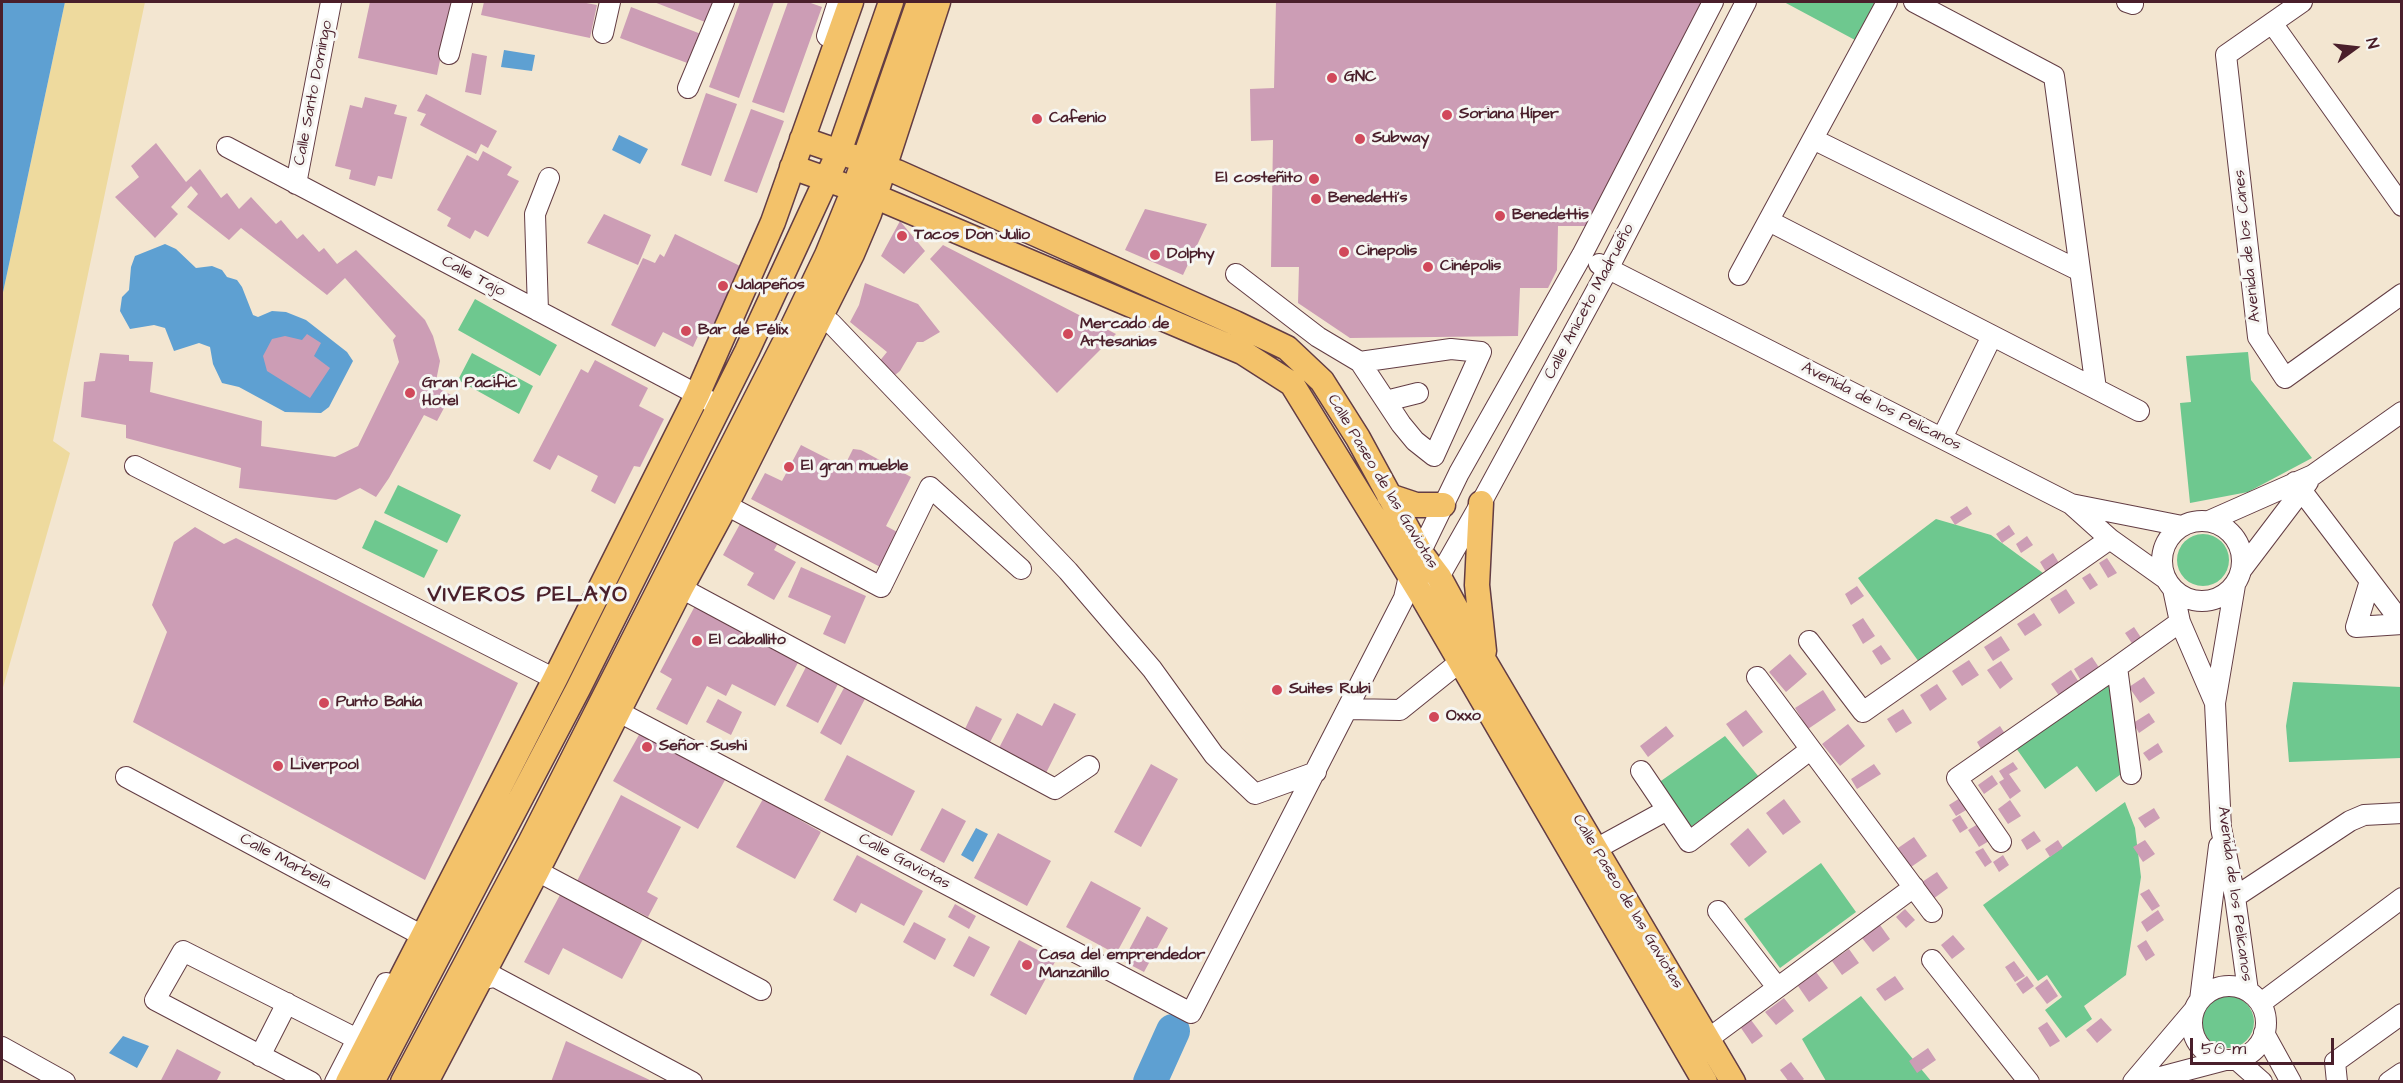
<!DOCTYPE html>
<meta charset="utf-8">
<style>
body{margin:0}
#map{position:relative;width:2403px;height:1083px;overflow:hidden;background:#f3e6d1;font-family:"Architects Daughter",sans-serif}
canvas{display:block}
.frame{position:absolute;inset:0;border:3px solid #4a1f2b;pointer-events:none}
.north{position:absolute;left:2325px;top:18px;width:60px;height:60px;-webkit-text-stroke:4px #f6f6f2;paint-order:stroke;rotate:75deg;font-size:16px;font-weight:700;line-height:24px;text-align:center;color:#4a1f2b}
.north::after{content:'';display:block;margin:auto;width:21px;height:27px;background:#4a1f2b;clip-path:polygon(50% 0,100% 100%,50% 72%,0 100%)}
.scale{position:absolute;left:2190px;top:1038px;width:144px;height:27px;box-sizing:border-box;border:3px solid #4a1f2b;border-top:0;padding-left:8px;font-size:18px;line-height:21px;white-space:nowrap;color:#4a1f2b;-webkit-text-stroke:4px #f6f6f2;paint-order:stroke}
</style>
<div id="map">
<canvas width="2403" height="1083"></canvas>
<div class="frame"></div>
<div class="north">N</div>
<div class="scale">50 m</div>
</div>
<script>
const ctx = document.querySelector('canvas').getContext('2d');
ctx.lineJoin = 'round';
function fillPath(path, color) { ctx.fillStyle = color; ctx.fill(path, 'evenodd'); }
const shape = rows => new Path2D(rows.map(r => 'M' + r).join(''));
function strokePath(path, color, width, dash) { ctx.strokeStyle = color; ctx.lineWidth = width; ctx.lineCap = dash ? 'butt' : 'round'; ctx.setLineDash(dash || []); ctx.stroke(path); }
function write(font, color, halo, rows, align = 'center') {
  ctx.font = font + ' "Architects Daughter",sans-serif'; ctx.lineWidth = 6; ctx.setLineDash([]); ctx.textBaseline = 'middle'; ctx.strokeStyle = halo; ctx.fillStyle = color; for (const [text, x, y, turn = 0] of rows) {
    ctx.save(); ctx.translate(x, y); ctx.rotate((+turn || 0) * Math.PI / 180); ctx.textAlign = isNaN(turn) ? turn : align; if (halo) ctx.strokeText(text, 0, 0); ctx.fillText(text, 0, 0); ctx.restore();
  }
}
const green = shape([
 [1784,2,1876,2,1855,40],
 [475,299,557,345,540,376,458,330],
 [2248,352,2251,380,2312,458,2248,492,2190,503,2180,403,2191,402,2186,356],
 [472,353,533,386,519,414,458,380],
 [398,485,461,515,447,543,384,513],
 [1936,519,1991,535,2043,573,1919,662,1858,578],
 [375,520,438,550,424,578,362,548],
 '2177 560a26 26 0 1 1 52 0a26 26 0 1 1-52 0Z',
 [2110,682,2124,772,2096,792,2077,766,2045,789,2016,748],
 [2293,682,2401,687,2401,758,2289,762,2286,726],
 [1725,736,1759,777,1688,829,1658,783],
 [2125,802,2135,828,2141,877,2126,975,2084,1006,2092,1019,2066,1038,2045,1010,2062,997,2047,975,2038,981,1983,905],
 [1821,863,1856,912,1780,968,1744,919],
 '2202 1022a26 26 0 1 1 52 0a26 26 0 1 1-52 0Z',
 [1861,996,1931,1081,1826,1081,1802,1039]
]);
const sand = shape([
 [65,2,145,2,53,441,70,453,2,691,2,297]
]);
const water = shape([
 [2,2,65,2,2,297],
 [504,50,535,55,532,71,501,67],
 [619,135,648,149,640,164,612,150],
 [165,244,176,249,196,268,212,266,222,270,227,277,237,280,242,287,253,315,258,317,272,311,286,312,306,320,347,352,353,361,329,407,321,413,285,412,239,387,222,383,213,364,210,347,199,343,174,351,165,328,154,325,130,329,120,311,122,297,129,290,131,267,135,256],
 [976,828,988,834,973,862,961,855],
 [123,1036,149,1046,137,1068,109,1053]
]);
const river = shape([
 [1150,1082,1173,1031]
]);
const building = shape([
 [370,2,452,2,437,75,358,58],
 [484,2,581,2,597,5,590,38,481,15],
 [654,2,713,2,705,22],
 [740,2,774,2,739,98,709,87],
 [788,2,808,2,822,7,784,113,752,102],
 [1276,2,1704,2,1586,226,1558,226,1557,270,1548,288,1520,288,1518,336,1350,338,1298,303,1299,267,1271,267,1273,140,1251,141,1250,89,1274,88],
 [631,7,701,34,690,64,620,38],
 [472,53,487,56,481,95,465,92],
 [706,93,737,104,711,176,681,165],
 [426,94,497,131,488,148,481,144,476,154,420,125,426,114,417,111],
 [365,97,397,105,394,114,407,117,392,179,378,176,375,186,349,179,351,170,335,166,350,105,362,108],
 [751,109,784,121,757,193,724,181],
 [156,143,186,182,200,169,221,198,227,193,239,209,251,197,276,224,281,220,297,239,303,234,319,252,324,248,337,264,356,250,425,320,433,336,440,361,435,386,451,395,437,421,424,415,389,478,376,497,360,488,336,500,239,488,241,468,126,438,126,425,81,417,84,382,95,381,100,353,129,355,129,361,153,362,150,392,262,421,261,446,335,457,358,446,399,362,393,340,396,336,345,278,327,295,241,228,229,240,187,207,198,194,191,186,171,207,178,214,155,238,115,197,139,177,131,166],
 [483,151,512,167,507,175,519,181,488,237,475,230,470,239,447,226,451,218,437,210,467,155,478,161],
 [1145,209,1207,224,1183,275,1125,250],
 [604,214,651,235,638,265,587,243],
 [900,221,925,251,904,274,881,256],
 [675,234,742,267,713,325,705,321,693,347,663,332,655,347,611,325,643,258,655,263,660,254,664,257],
 [943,245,1116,334,1057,393,930,259],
 [865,283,918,304,940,332,923,342,917,342,900,371,890,379,878,363,887,352,850,322,859,305],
 [307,334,321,343,314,356,330,368,310,398,267,371,263,356,272,339,285,336,302,340],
 [595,360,648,388,639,406,664,419,640,467,634,466,615,504,591,491,598,476,558,455,550,470,533,461,581,369,588,373],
 [801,445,844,467,853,449,861,450,911,477,886,526,901,534,884,569,751,499,765,473,782,481],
 [1967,506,1972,514,1955,525,1950,517],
 [753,522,781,538,774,550,796,562,774,600,747,585,754,573,723,555,740,524,749,529],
 [2009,525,2015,534,2002,543,1996,534],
 [195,527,224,544,236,538,518,683,425,880,133,722,167,632,152,605,174,542],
 [2027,536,2033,545,2021,553,2016,544],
 [2053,553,2059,563,2046,572,2040,562],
 [2107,558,2117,573,2108,578,2099,563],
 [801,567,866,596,845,644,823,634,831,616,788,597],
 [2090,573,2098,585,2090,590,2082,578],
 [1857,586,1864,596,1851,605,1845,594],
 [2066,589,2075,603,2059,614,2050,599],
 [696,604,800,659,775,706,732,684,726,696,707,686,687,725,656,709,672,679,660,672],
 [2034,613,2042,625,2025,636,2017,624],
 [1863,618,1875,636,1863,644,1852,625],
 [2134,627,2142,639,2133,645,2125,633],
 [2001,636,2010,650,1993,661,1984,647],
 [1881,645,1891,659,1881,665,1872,651],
 [1790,654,1807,674,1786,692,1769,672],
 [2092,657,2102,672,2083,684,2074,669],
 [1969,660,1979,675,1962,686,1952,671],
 [2001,661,2013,679,2000,689,1987,670],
 [807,665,839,682,818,723,786,706],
 [2071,670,2082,687,2062,700,2051,684],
 [2144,677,2155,693,2140,703,2129,687],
 [846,684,867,695,841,745,820,733],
 [1937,684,1947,699,1930,711,1920,695],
 [1823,690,1836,710,1808,729,1795,708],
 [718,699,742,712,731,735,706,722],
 [1054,703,1076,714,1046,773,999,748,1017,713,1042,726],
 [976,706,1002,719,988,746,963,733],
 [1903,709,1912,723,1896,733,1887,719],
 [1746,710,1763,732,1743,747,1726,724],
 [2149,713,2155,722,2139,733,2133,723],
 [1848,724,1865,746,1840,766,1822,744],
 [1666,726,1674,736,1648,757,1640,746],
 [2000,726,2009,740,1985,756,1977,742],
 [640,733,725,780,698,829,613,781],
 [2158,743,2163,752,2149,761,2143,753],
 [847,755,915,791,892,836,824,800],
 [2013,762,2018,769,2009,774,2021,791,2010,799,1999,782,2004,779,1999,771],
 [1151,764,1178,779,1141,847,1114,832],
 [1874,764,1881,774,1857,789,1851,779],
 [1992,775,1998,784,1984,794,1978,785],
 [621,795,681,827,647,892,658,898,648,917,577,881],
 [1960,798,1968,809,1956,816,1949,805],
 [763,799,821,832,795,879,736,847],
 [1784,799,1801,822,1783,835,1766,813],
 [2010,800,2021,816,2008,824,1998,809],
 [942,808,966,821,944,863,920,850],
 [2154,808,2160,818,2145,828,2138,818],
 [1960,815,1968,828,1960,833,1952,820],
 [1978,824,1989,841,1979,847,1968,830],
 [1748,828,1767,852,1749,867,1730,844],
 [2034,831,2041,841,2027,850,2021,840],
 [998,833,1051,861,1027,906,974,878],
 [1914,837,1927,856,1911,867,1898,848],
 [2058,840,2063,848,2050,857,2045,849],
 [2145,840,2155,854,2143,862,2133,847],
 [1983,848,1992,862,1985,867,1975,852],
 [857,855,923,891,904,926,861,903,856,913,833,900],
 [2003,855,2009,865,1999,872,1993,862],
 [1937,872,1948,888,1933,899,1922,882],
 [1091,881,1141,908,1116,954,1066,927],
 [2149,889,2160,906,2152,911,2140,894],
 [560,895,643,939,622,979,563,948,549,975,524,962],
 [955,904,976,916,969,929,948,917],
 [1905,909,1915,920,1906,928,1896,917],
 [2158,910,2164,920,2147,932,2141,922],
 [1147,916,1168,928,1144,972,1123,961],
 [914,922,946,939,935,960,903,942],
 [1880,925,1890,939,1873,952,1862,938],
 [1953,935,1965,949,1952,959,1941,945],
 [969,936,990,947,974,977,953,966],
 [1019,940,1056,960,1026,1015,990,995],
 [2146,940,2155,955,2146,961,2137,946],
 [1849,949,1859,963,1842,975,1832,961],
 [2014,961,2025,976,2015,982,2005,967],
 [1816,972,1828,988,1809,1002,1798,986],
 [1895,976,1904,989,1885,1001,1876,989],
 [2027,976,2034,986,2023,994,2016,984],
 [2047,979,2058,996,2047,1004,2035,988],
 [1784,998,1794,1011,1776,1025,1765,1012],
 [2101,1018,2112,1030,2097,1043,2086,1030],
 [1751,1020,1763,1036,1752,1044,1741,1028],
 [2047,1022,2060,1041,2050,1047,2038,1028],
 [566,1041,654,1082,551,1082],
 [1928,1048,1936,1060,1917,1073,1909,1061],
 [177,1049,221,1072,216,1082,160,1082],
 [1791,1062,1804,1079,1800,1082,1789,1082,1780,1070]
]);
const minor = shape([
 [1914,2,2054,76,2096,389],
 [2127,2,2133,4,2132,2],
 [2302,2,2226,55,2258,337,2285,378,2402,294],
 [2272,23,2402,206],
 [603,33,610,2],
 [827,36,838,2],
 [449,54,462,2],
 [688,88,724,2],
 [1813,139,2080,271],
 [227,147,719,406],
 [296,184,331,2],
 [1769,221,2139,411],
 [1599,264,2071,504,2110,539,2166,579],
 [1236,274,1318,337,1360,362,1401,424,1415,441,1434,456,1481,352,1451,349,1360,362],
 [1739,275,1887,2],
 [538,311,535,214,549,178],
 [822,318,831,323,1068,571,1152,669,1214,755,1255,794,1316,772],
 [1386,401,1418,393],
 [1942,438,1992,336],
 [135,466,555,679],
 [2295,482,2402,623],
 [2071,504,2182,526],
 [726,505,881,587,930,487,1021,569],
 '2162 561a40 40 0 1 1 80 0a40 40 0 1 1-80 0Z',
 [2209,521,2313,475,2402,412],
 [2242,569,2308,482],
 [2370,581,2356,627,2402,624],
 [1429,587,1439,577,1481,503,1608,269,1746,2],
 [681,588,1055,789,1089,766],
 [2173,589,2180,622,2215,703,2221,828,2235,897,2248,991],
 [1809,641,1863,712,2110,539],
 [1757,677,1932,912],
 [2215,703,2235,585],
 [1348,709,1400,710,1461,661],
 [617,711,1191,1013,1404,598,1409,576,1459,473,1582,255,1713,2],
 [1641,771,1689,842,1810,750],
 [2131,774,2117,667,2180,622],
 [126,777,436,943],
 [2001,842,1957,778,2117,667],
 [1583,856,1667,810],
 [537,871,761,990],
 [2235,897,2350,821,2364,815,2402,813],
 [1718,911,1777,987],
 [1932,960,2029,1082],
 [478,980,495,977,692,1082],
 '2192 1023a37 37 0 1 1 74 0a37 37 0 1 1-74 0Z',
 [2200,1000,2219,846],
 [2261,1003,2402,898],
 [2264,1033,2291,1082],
 [1708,1039,1914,887],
 [2,1047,65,1082],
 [260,1056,287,1003],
 [2237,1060,2262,1082],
 [311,1082,155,1000,183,951,367,1044],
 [335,1082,386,983],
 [2133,1082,2194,1010],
 [2142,1082,2225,1060],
 [2337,1082,2335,1062,2402,1014],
 [2389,1082,2402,1073]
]);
const major = shape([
 [802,139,897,172,1235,323,1287,348,1322,381,1358,438,1420,552,1439,577,1485,662,1733,1082],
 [792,167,874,196,1242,352,1292,384,1421,594,1705,1082],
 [1389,496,1416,505,1443,505],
 [1481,503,1477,585,1484,651],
 [348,1082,555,679,697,395,773,222,851,2],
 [372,1082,578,689,747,351,839,152,891,2],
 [403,1082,530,843,792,328,827,255,854,189,919,2],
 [426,1082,537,871,681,588,726,505,852,254,869,214,938,2]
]);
const markers = [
 [1332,78,6,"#d1495b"],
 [1447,115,6,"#d1495b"],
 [1037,119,6,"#d1495b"],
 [1360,139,6,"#d1495b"],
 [1314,179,6,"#d1495b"],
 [1316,199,6,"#d1495b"],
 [1500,216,6,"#d1495b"],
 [902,236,6,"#d1495b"],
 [1344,252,6,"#d1495b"],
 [1155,255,6,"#d1495b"],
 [1428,267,6,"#d1495b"],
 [723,286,6,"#d1495b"],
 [686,331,6,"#d1495b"],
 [1068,334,6,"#d1495b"],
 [410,393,6,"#d1495b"],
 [789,467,6,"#d1495b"],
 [697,641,6,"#d1495b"],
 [1277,690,6,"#d1495b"],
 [324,703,6,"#d1495b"],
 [1434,717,6,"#d1495b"],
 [647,747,6,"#d1495b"],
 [278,766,6,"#d1495b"],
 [1027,965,6,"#d1495b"]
];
const poiNames = [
 ["GNC",1344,78],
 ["Soriana Híper",1459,115],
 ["Cafenio",1049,119],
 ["Subway",1372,139],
 ["El costeñito",1302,179,"right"],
 ["Benedetti's",1328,199],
 ["Benedettis",1512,216],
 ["Tacos Don Julio",914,236],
 ["Cinepolis",1356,252],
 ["Dolphy",1167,255],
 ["Cinépolis",1440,267],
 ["Jalapeños",735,286],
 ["Mercado de",1080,325],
 ["Artesanias",1080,343],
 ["Bar de Félix",698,331],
 ["Gran Pacific",422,384],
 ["Hotel",422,402],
 ["El gran mueble",801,467],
 ["El caballito",709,641],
 ["Suites Rubi",1289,690],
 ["Punto Bahía",336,703],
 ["Oxxo",1446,717],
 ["Señor Sushi",659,747],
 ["Liverpool",290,766],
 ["Casa del emprendedor",1039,956],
 ["Manzanillo",1039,974]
];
const streetNames = [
 ["Calle Santo Domingo",314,93,-79],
 ["Avenida de los Canes",2248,246,-96],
 ["Calle Tajo",473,277,28],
 ["Calle Aniceto Madrueño",1590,302,-62],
 ["Avenida de los Pelícanos",1881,407,27],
 ["Calle Paseo de las Gaviotas",1382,482,59],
 ["Calle Marbella",285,862,28],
 ["Calle Gaviotas",904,862,28],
 ["Avenida de los Pelícanos",2234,894,82],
 ["Calle Paseo de las Gaviotas",1627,902,59]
];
const districtNames = [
 ["VIVEROS PELAYO",528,596]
];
fillPath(green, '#6ec88f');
fillPath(sand, '#eeda9e');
fillPath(water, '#5ea0d2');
strokePath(river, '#5ea0d2', 34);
fillPath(building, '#cc9db5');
strokePath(minor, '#633d44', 22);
strokePath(major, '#633d44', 27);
strokePath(minor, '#fff', 20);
strokePath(major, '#f3c26a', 24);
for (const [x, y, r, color] of markers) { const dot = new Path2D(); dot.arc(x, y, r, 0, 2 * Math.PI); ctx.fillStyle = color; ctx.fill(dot); strokePath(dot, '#f6f6f2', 2); }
write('bold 16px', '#4a1f2b', '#f6f6f2', poiNames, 'left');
write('16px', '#4a1f2b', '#f6f6f2', streetNames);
ctx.letterSpacing = '1.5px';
write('bold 22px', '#4a1f2b', '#f6f6f2', districtNames);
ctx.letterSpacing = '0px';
</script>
